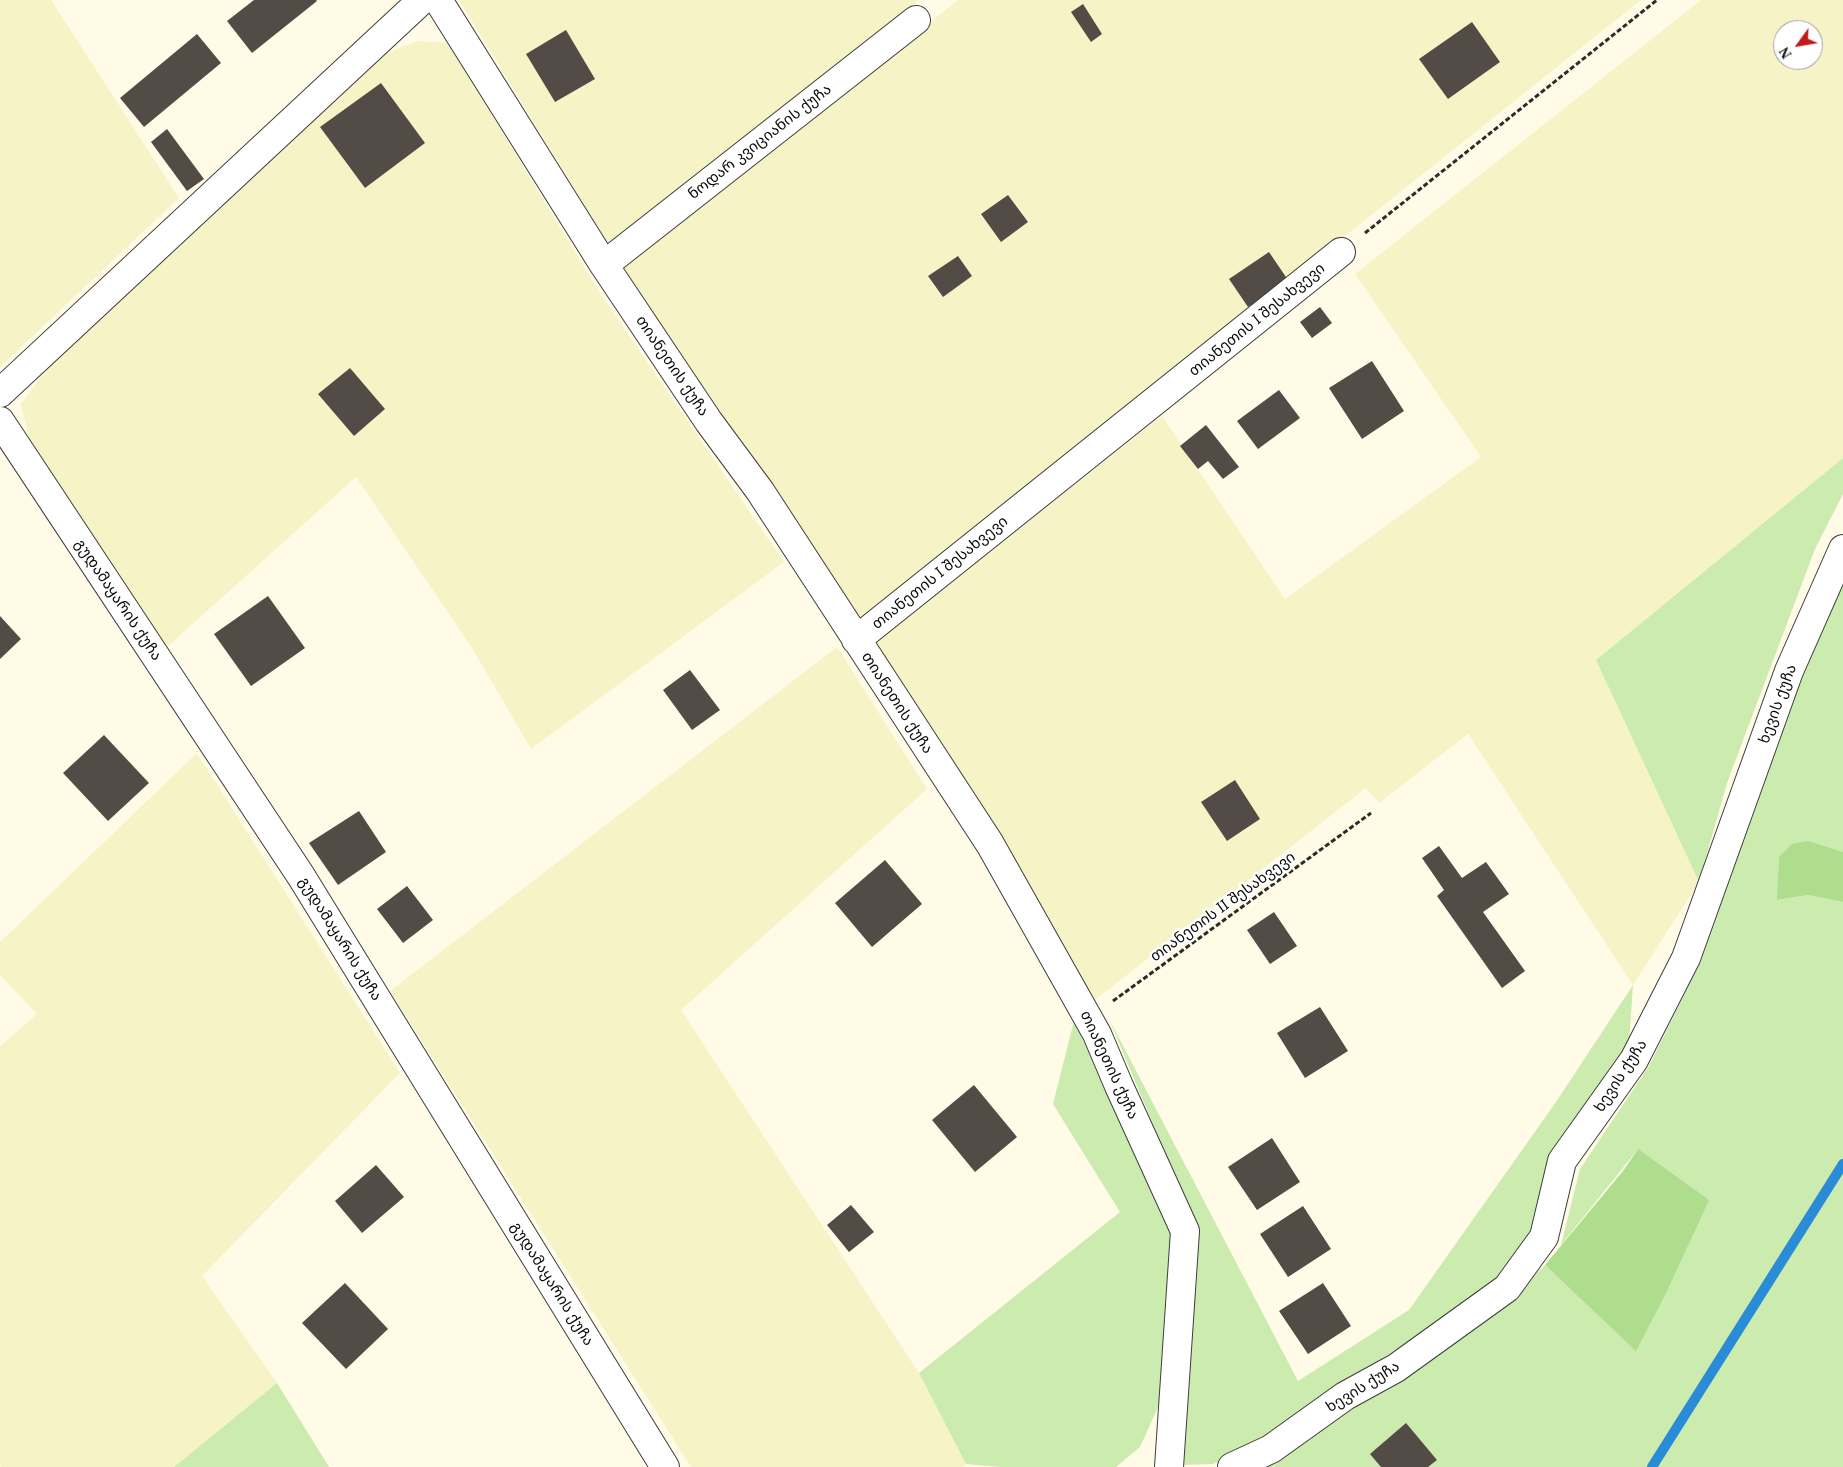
<!DOCTYPE html>
<meta charset="utf-8">
<style>
body{margin:0}
#map{position:relative;width:1843px;height:1467px;overflow:hidden;background:#fffbe7;font-family:Georgia,serif}
canvas{display:block}
.north{position:absolute;left:1773px;top:20px;width:50px;height:50px;box-sizing:border-box;background:#fff;border:1px solid #9d9d9d;border-radius:50%;rotate:238deg;font-size:14px;font-weight:700;line-height:20px;text-align:center;color:#0a0a0a}
.north::after{content:'';display:block;margin:auto;width:18px;height:22px;background:#c21a1c;clip-path:polygon(50% 0,100% 100%,50% 72%,0 100%)}
</style>
<div id="map">
<canvas width="1843" height="1467"></canvas>
<div class="north">N</div>
</div>
<script>
const ctx = document.querySelector('canvas').getContext('2d');
ctx.lineJoin = 'round';
function fillPath(path, color) { ctx.fillStyle = color; ctx.fill(path, 'evenodd'); }
const shape = rows => new Path2D(rows.map(r => 'M' + r).join(''));
function strokePath(path, color, width, dash) { ctx.strokeStyle = color; ctx.lineWidth = width; ctx.lineCap = dash ? 'butt' : 'round'; ctx.setLineDash(dash || []); ctx.stroke(path); }
function write(font, color, halo, rows, align = 'center') {
  ctx.font = font + ' Georgia,"Noto Sans Georgian",serif'; ctx.lineWidth = 5; ctx.setLineDash([]); ctx.textBaseline = 'middle'; ctx.strokeStyle = halo; ctx.fillStyle = color; for (const [text, x, y, turn = 0] of rows) {
    ctx.save(); ctx.translate(x, y); ctx.rotate((+turn || 0) * Math.PI / 180); ctx.textAlign = isNaN(turn) ? turn : align; if (halo) ctx.strokeText(text, 0, 0); ctx.fillText(text, 0, 0); ctx.restore();
  }
}
const farmland = shape([
 [0,0,51,0,179,198,0,367],
 [459,0,919,0,609,245],
 [958,0,1641,0,859,624,618,272],
 [1701,0,1843,0,1843,458,1596,660,1699,882,1633,985,1468,734,1379,803,1366,788,1091,1003,872,645,1162,416,1285,599,1481,457,1355,274],
 [1783,30,1813,30,1813,60,1783,60],
 [418,41,448,43,600,293,784,562,531,749,472,648,356,477,167,647,30,441,21,404,53,361,383,54],
 [837,647,927,789,681,1010,919,1373,966,1464,962,1467,691,1467,390,991],
 [197,753,400,1073,202,1276,277,1383,174,1467,1,1467,0,1465,0,1046,37,1014,0,975,0,942]
]);
const green = shape([
 [1843,458,1843,494,1815,549,1727,783,1699,882,1596,660],
 [1843,568,1843,852,1778,900,1808,895,1843,902,1843,1467,1259,1467,1492,1316,1545,1265,1636,1350,1638,1149,1561,1245,1580,1169,1649,1066,1700,963,1807,658],
 [1633,985,1629,1043,1552,1156,1530,1234,1503,1278,1333,1391,1268,1439,1213,1464,1181,1465,1197,1229,1109,1019,1298,1381,1409,1310,1556,1102],
 [1074,1021,1178,1235,1159,1405,1140,1447,1116,1467,1001,1467,966,1464,919,1373,1120,1212,1053,1104],
 [277,1383,329,1467,174,1467]
]);
const forest = shape([
 [1808,841,1843,852,1843,902,1808,895,1777,900,1779,857,1792,844],
 [1638,1149,1709,1200,1667,1291,1636,1351,1545,1265,1623,1171]
]);
const stream = shape([
 [1652,1467,1843,1164]
]);
const building = shape([
 [254,0,316,0,317,1,252,53,227,21],
 [1083,4,1102,34,1091,42,1071,12],
 [1472,22,1500,62,1448,99,1419,59],
 [566,30,595,79,555,102,526,54],
 [197,34,221,63,144,127,120,98],
 [381,83,425,143,365,188,320,127],
 [167,129,204,179,187,191,151,142],
 [1008,195,1028,222,1001,242,981,214],
 [1269,252,1288,280,1248,307,1229,279],
 [958,256,972,276,943,297,928,276],
 [1320,307,1332,323,1312,338,1300,322],
 [1372,361,1404,411,1362,439,1329,388],
 [350,368,385,409,354,436,318,394],
 [1279,390,1300,418,1258,449,1237,421],
 [1206,425,1239,467,1223,479,1208,461,1198,469,1180,446],
 [268,596,305,648,251,686,214,634],
 [0,616,21,639,0,659],
 [690,670,720,710,692,730,663,690],
 [104,735,149,783,108,821,63,773],
 [1235,780,1260,819,1227,841,1201,802],
 [359,811,386,852,338,885,309,843],
 [1439,846,1462,878,1486,862,1509,894,1483,912,1525,971,1502,988,1437,896,1444,890,1422,858],
 [885,860,922,904,872,947,835,903],
 [407,886,433,920,403,943,377,909],
 [1274,912,1297,946,1270,964,1247,930],
 [1320,1007,1348,1051,1305,1078,1277,1033],
 [974,1085,1017,1137,975,1172,932,1120],
 [1272,1138,1300,1182,1257,1210,1228,1167],
 [376,1165,404,1197,362,1233,335,1201],
 [851,1205,874,1232,849,1252,827,1225],
 [1303,1206,1331,1249,1288,1277,1260,1234],
 [345,1283,388,1329,346,1369,302,1323],
 [1323,1283,1351,1326,1308,1354,1279,1311],
 [1406,1423,1437,1460,1428,1467,1381,1467,1370,1454]
]);
const path = shape([
 [1365,233,1657,0],
 [1113,1001,1371,813]
]);
const street = shape([
 [438,0,604,265,709,422,760,491,990,844,1097,1034,1119,1086,1185,1231,1169,1467],
 [604,265,916,20],
 [0,393,422,0],
 [0,421,301,876,665,1467],
 [856,640,1341,252],
 [1232,1467,1271,1449,1345,1396,1396,1368,1507,1288,1544,1237,1562,1161,1634,1060,1686,958,1789,671,1843,549]
]);
const streetNames = [
 ["ნოდარ კვიციანის ქუჩა",760,142,-38],
 ["თიანეთის I შესახვევი",1257,320,-39],
 ["თიანეთის ქუჩა",672,366,56],
 ["თიანეთის I შესახვევი",940,573,-39],
 ["გუდამაყარის ქუჩა",118,600,56],
 ["თიანეთის ქუჩა",897,703,57],
 ["ხევის ქუჩა",1778,704,-70],
 ["თიანეთის II შესახვევი",1223,907,-36],
 ["გუდამაყარის ქუჩა",340,939,58],
 ["თიანეთის ქუჩა",1109,1065,65],
 ["ხევის ქუჩა",1621,1076,-57],
 ["გუდამაყარის ქუჩა",552,1284,58],
 ["ხევის ქუჩა",1363,1387,-32]
];
fillPath(farmland, '#f6f4c6');
fillPath(green, '#ccebaf');
fillPath(forest, '#aedd8d');
strokePath(stream, '#2a8bd6', 10);
fillPath(building, '#534c46');
strokePath(street, '#3d3d3d', 30);
strokePath(path, '#2c2c2c', 3, [5, 2.5]);
strokePath(street, '#fff', 28);
write('15px', '#0a0a0a', '#fff', streetNames);
</script>
